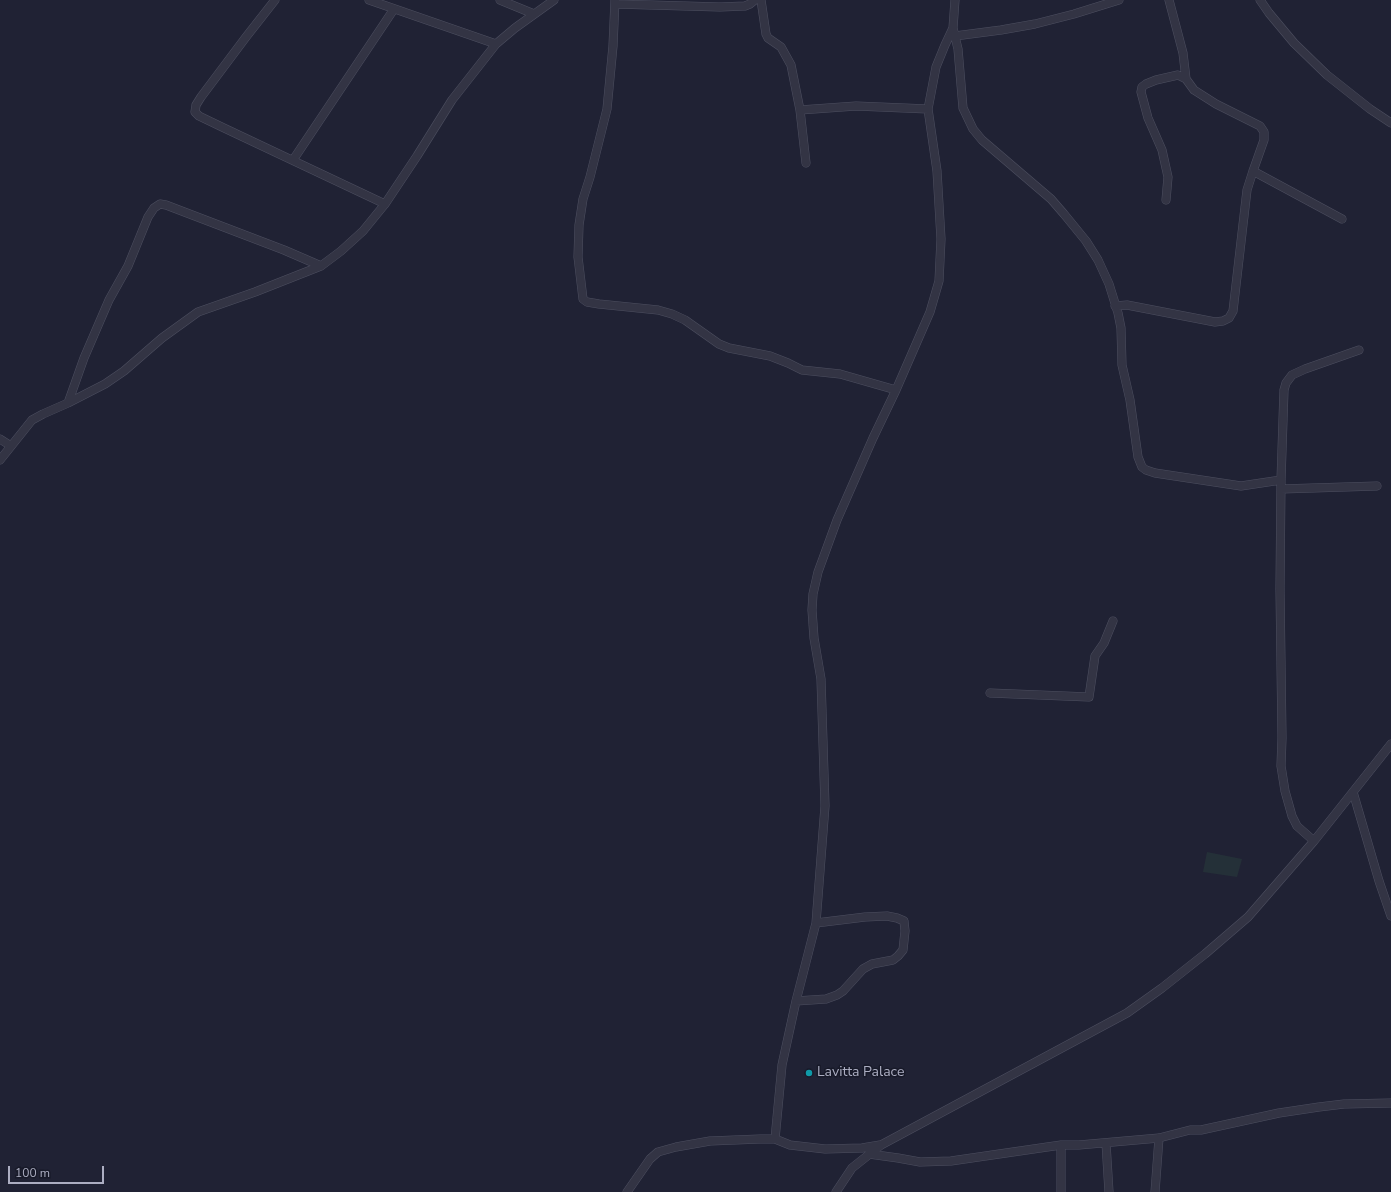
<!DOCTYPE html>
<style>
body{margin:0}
#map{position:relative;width:1391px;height:1192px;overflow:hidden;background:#202234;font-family:"Nunito Sans",sans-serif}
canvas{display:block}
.scale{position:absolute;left:8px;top:1166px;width:96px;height:18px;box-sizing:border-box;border:2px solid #acaec2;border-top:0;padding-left:5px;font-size:12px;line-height:14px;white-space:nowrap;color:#acaec2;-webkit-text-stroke:3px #181a29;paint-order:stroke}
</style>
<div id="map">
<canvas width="1391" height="1192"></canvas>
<div class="scale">100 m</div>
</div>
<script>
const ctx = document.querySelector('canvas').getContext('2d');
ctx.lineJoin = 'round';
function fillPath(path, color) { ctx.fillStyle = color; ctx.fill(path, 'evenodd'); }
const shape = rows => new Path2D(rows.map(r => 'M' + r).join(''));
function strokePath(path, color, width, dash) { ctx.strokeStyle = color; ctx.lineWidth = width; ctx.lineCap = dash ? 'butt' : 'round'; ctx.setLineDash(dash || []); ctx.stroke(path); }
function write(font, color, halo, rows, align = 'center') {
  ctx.font = font + ' "Nunito Sans",sans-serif'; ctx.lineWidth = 3; ctx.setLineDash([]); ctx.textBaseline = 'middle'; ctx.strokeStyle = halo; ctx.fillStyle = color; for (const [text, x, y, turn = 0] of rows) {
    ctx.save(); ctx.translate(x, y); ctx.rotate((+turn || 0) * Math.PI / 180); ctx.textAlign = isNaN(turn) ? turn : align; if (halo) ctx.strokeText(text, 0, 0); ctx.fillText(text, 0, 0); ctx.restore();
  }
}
const green = shape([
 [1207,852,1242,859,1237,877,1203,872]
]);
const minor = shape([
 [275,0,246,37,201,97,196,105,195,112,199,116,224,128,385,204],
 [369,0,496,44],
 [500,0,534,14],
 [615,0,613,46,607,109,590,177,583,199,579,225,578,257,583,299,587,302,599,304,658,310,672,314,685,320,719,344,729,348,770,356,788,363,802,370,840,374,896,390],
 [761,0,766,34,768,38,781,47,791,65,800,110,806,163],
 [1260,0,1269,13,1294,43,1327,75,1370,109,1391,123],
 [615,4,720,7,745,6,750,4,755,0],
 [953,28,958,49,963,108,973,129,982,140,1051,199,1064,214,1086,241,1098,260,1109,284,1118,313,1121,328,1122,365,1130,400,1138,457,1142,467,1146,470,1155,473,1241,486,1281,480,1284,390,1286,383,1292,375,1305,369,1359,350],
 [955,36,1001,30,1035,24,1074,14,1119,0],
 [800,110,856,106,928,109],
 [293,160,394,9],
 [1253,171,1342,219],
 [1166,200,1168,177,1162,150,1148,118,1141,92,1142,87,1146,84,1156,80,1178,75,1186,79],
 [1115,306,1127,305,1215,322,1223,321,1229,318,1233,311,1247,190,1253,171,1264,140,1264,132,1260,126,1216,104,1194,90,1186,79,1183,53,1169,0],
 [68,403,84,358,109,300,128,266,148,217,154,208,160,204,166,205,284,250,321,266],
 [0,439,11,446],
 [0,460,32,420,43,414,68,403,105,384,124,371,162,338,198,312,255,292,321,266,341,251,363,231,385,204,417,156,452,100,496,44,515,28,554,0],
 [1281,480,1280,589,1282,738,1281,766,1285,791,1292,816,1297,826,1314,841],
 [1281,489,1377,486],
 [990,693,1089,697,1095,656,1104,643,1113,621],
 [1353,792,1379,881,1391,916],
 [796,1001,826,999,837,995,843,991,863,969,872,964,893,960,898,956,903,950,905,931,904,921,897,918,887,916,865,917,816,923],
 [775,1139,782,1065,796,1001,816,923,825,806,821,679,814,638,812,610,813,594,818,572,837,520,873,438,896,390,930,312,939,281,941,239,937,171,928,109,936,67,945,45,953,28,955,0],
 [1106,1143,1109,1192],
 [869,1154,898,1158,920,1162,951,1161,1061,1145,1079,1145,1159,1138,1190,1130,1201,1130,1279,1113,1319,1107,1344,1104,1391,1103],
 [627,1192,650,1159,658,1152,676,1147,710,1141,760,1139,775,1139,790,1145,825,1149,862,1148,880,1145],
 [836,1192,852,1168,881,1145,1127,1013,1162,988,1205,954,1248,917,1314,841,1391,744],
 [1061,1192,1061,1145],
 [1155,1192,1159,1138]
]);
const markers = [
 [809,1073,4,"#0f9aa8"]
];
const poiNames = [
 ["Lavitta Palace",817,1073]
];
fillPath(green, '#243038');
strokePath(minor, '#4d4f60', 9);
strokePath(minor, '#333444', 8);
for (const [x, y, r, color] of markers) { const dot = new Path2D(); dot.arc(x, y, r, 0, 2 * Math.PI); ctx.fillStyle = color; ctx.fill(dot); strokePath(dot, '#181a29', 1.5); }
write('14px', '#acaec2', '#181a29', poiNames, 'left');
</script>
